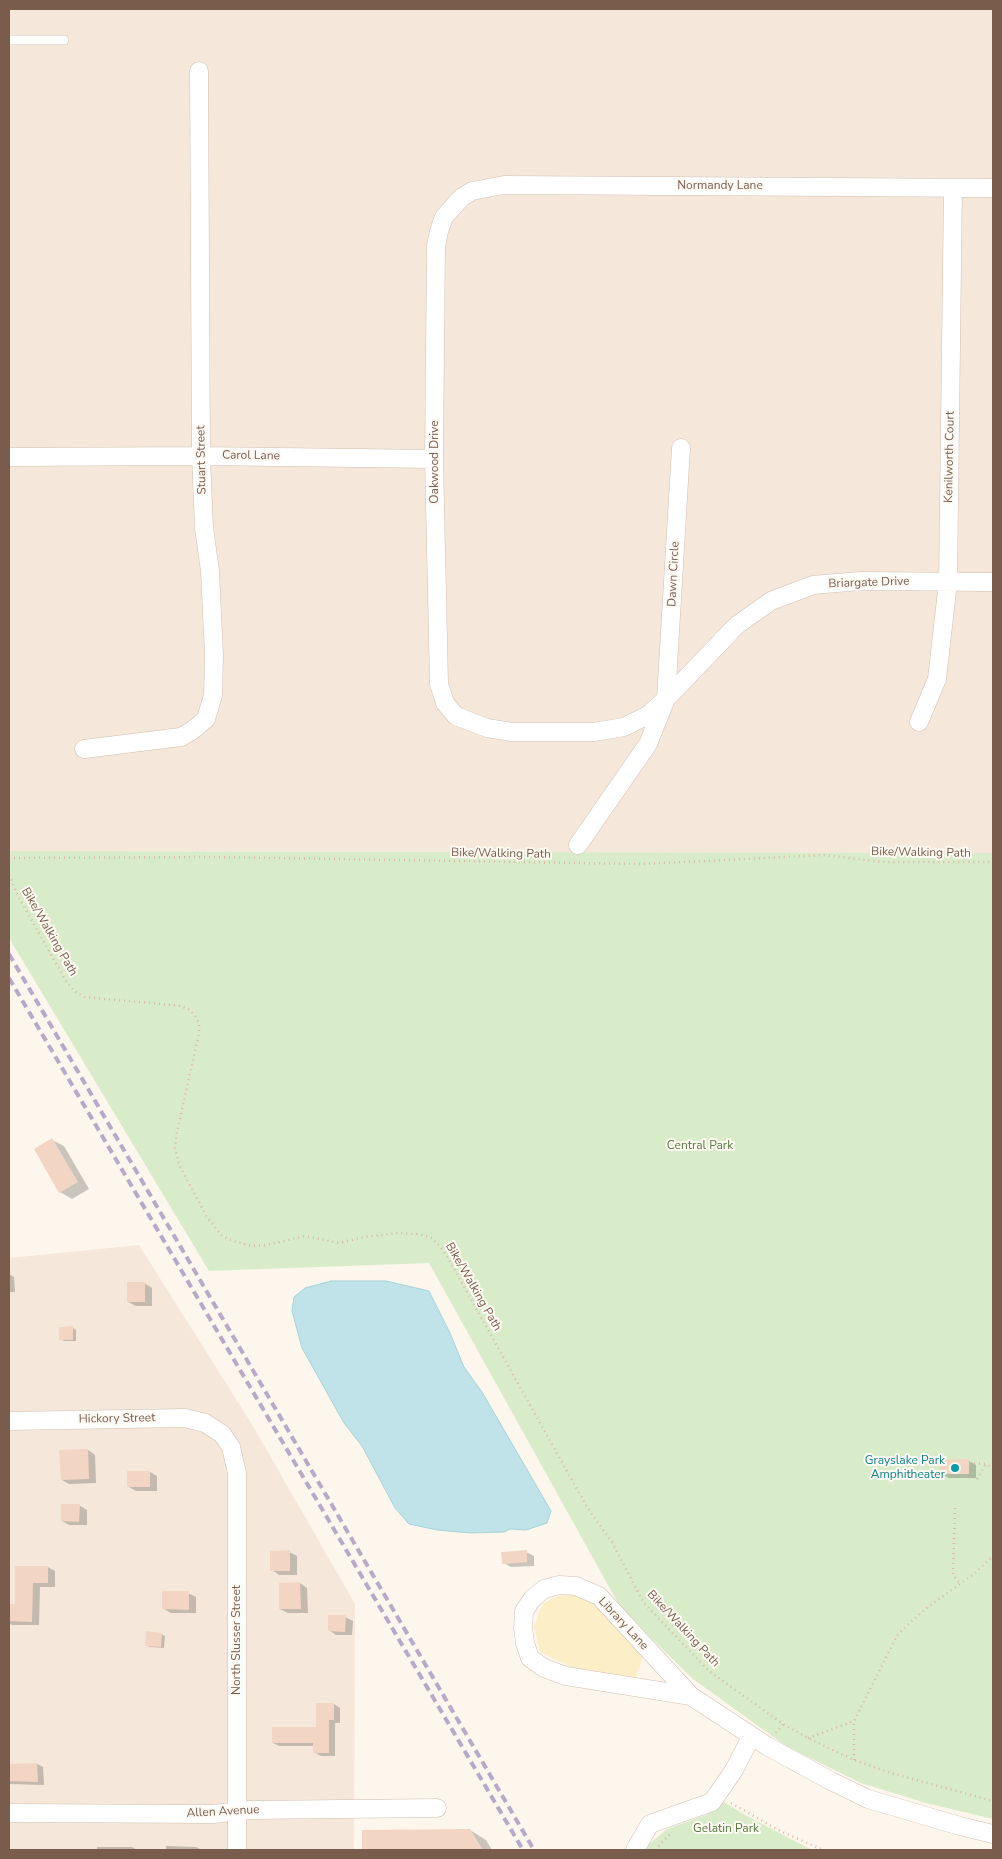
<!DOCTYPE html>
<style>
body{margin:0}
#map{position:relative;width:1002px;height:1859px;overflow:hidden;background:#fdf6ec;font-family:"Nunito Sans",sans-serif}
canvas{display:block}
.frame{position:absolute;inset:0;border:10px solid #7a5c4d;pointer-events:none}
</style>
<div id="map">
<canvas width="1002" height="1859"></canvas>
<div class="frame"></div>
</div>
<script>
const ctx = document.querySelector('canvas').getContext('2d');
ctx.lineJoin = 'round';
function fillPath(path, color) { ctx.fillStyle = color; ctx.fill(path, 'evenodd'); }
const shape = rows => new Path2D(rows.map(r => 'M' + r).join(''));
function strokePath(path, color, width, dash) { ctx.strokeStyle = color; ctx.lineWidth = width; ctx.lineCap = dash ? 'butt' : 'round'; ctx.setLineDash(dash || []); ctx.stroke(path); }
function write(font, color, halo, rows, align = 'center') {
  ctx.font = font + ' "Nunito Sans",sans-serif'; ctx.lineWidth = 4; ctx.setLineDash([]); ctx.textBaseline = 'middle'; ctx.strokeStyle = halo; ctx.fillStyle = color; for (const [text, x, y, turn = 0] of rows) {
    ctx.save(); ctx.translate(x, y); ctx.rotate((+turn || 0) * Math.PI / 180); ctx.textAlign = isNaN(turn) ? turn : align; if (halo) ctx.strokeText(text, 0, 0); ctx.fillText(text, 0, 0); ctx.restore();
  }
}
const residential = shape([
 [9,9,993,9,993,853,9,851],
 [139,1245,253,1426,355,1604,354,1850,9,1850,9,1258]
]);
const green = shape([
 [9,851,993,853,993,1819,926,1803,861,1783,786,1746,693,1679,651,1638,618,1603,429,1263,209,1271,9,938],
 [724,1802,745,1815,812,1850,645,1850,647,1846,667,1829,706,1815]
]);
const sand = shape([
 [577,1594,603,1608,644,1652,636,1678,609,1679,580,1671,540,1652,534,1626,543,1603,559,1596]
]);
const water = shape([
 [331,1281,386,1281,429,1291,450,1333,464,1367,482,1392,551,1511,547,1523,526,1530,510,1529,504,1532,471,1533,437,1530,409,1524,395,1508,362,1446,344,1423,302,1348,292,1311,294,1297,305,1288,331,1281]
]);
const shadow = shape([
 [52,1140,64,1146,89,1189,72,1199,60,1192],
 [9,1274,14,1277,15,1292,9,1292],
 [144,1283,152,1288,152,1306,136,1306,128,1302],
 [73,1328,76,1330,76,1341,64,1341,61,1339],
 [88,1450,95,1455,96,1483,69,1484,62,1480],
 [969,1461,976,1465,976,1478,949,1478,941,1474],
 [150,1472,157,1476,157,1491,136,1491,129,1487],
 [79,1505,87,1510,87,1525,69,1525,62,1521],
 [289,1552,297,1556,297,1575,279,1575,272,1570],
 [526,1552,534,1556,534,1566,511,1567,504,1563],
 [16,1567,48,1567,55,1571,55,1587,40,1587,39,1625,12,1625,9,1623,9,1605,16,1605],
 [300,1583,307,1588,308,1613,288,1613,280,1609],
 [188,1593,196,1597,196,1613,171,1613,164,1609],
 [345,1617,353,1621,352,1635,336,1635,329,1630],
 [161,1634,165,1636,164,1648,150,1647,146,1645],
 [334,1704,340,1708,340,1723,335,1723,335,1756,321,1756,314,1752,314,1746,279,1746,273,1743,317,1728],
 [9,1764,37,1764,43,1767,44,1785,9,1784],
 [470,1830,486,1840,492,1850,363,1850,363,1831],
 [166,1846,196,1847,202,1850,166,1850],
 [97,1847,132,1847,137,1850,95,1850,97,1850],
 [19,1849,33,1849,35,1850,19,1850]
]);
const building = shape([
 [52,1138,78,1182,59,1193,34,1149],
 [127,1282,145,1282,145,1302,127,1302],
 [73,1326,73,1340,59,1340,59,1327],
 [88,1449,89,1479,61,1480,59,1450],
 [969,1459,969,1474,940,1474,940,1460],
 [127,1471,150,1471,150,1487,127,1487],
 [61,1504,80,1504,79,1522,61,1521],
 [290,1550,290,1571,270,1571,270,1551],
 [527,1550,527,1562,502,1564,501,1552],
 [15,1566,48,1566,48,1583,33,1583,32,1622,9,1621,9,1604,15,1604],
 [300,1582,301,1609,279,1609,279,1583],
 [162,1591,189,1591,189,1610,162,1609],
 [328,1615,346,1615,345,1632,328,1631],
 [146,1631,162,1633,161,1647,145,1646],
 [316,1703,334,1703,334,1720,329,1720,329,1753,313,1753,313,1743,272,1743,272,1727,316,1727],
 [37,1763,38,1782,9,1781,9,1764],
 [470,1829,483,1850,362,1850,362,1830]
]);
const path = shape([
 [9,858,214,857,642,864,824,855,882,862,993,862],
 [9,875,18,896,66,981,74,991,85,997,181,1006,190,1010,195,1016,199,1023,199,1033,177,1132,175,1148,179,1165,207,1217,222,1236,236,1242,252,1246,267,1245,305,1236,339,1243,364,1237,399,1233,418,1234,432,1238,444,1251,587,1507,612,1542,643,1602,709,1671,783,1724,808,1738,854,1760,891,1773,993,1801],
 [969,1463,986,1464,993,1468],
 [977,1479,986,1464],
 [955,1508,953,1575,960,1584],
 [776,1733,783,1724],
 [808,1738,854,1721],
 [854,1760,854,1721,898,1634,924,1610,975,1573,993,1556],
 [731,1803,780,1831,823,1850],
 [655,1850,670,1834]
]);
const lane = shape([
 [9,40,64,40]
]);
const street = shape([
 [993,188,504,185,472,191,461,198,444,217,439,231,436,246,434,459,439,684,445,703,456,716,487,728,512,732,594,732,624,727,648,715,666,699,737,625,771,601,813,585,860,581,993,582],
 [9,457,201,456,434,459],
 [919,722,937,679,948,582,953,188],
 [84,749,181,737,193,730,206,719,213,695,214,655,210,571,204,528,201,456,199,71],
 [578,845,648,744,666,699,681,448],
 [9,1421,185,1418,205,1423,222,1434,231,1447,237,1473,237,1850],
 [691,1696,566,1676,544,1668,530,1658,525,1643,523,1628,524,1611,533,1598,544,1589,559,1585,576,1586,599,1596,691,1696,767,1746,831,1781,868,1799,960,1826,993,1834],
 [9,1813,213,1814,250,1810,437,1808],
 [635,1850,650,1824,712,1802,734,1770,751,1737]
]);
const rail = shape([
 [9,954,534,1850],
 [9,978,523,1850]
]);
const markers = [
 [955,1468,5,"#0f9aa8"]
];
const streetNames = [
 ["Normandy Lane",720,186],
 ["Carol Lane",251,456,1],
 ["Kenilworth Court",950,457,-89],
 ["Stuart Street",202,460,-91],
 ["Oakwood Drive",435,462,-90],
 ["Dawn Circle",674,574,-87],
 ["Briargate Drive",869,583,-2],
 ["Bike/Walking Path",921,853,1],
 ["Bike/Walking Path",501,854,1],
 ["Bike/Walking Path",49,932,60],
 ["Bike/Walking Path",473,1287,60],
 ["Hickory Street",117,1419,-1],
 ["Library Lane",623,1624,47],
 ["Bike/Walking Path",683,1629,47],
 ["North Slusser Street",237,1640,-90],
 ["Allen Avenue",223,1812,-3]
];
const parkNames = [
 ["Central Park",700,1146],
 ["Gelatin Park",726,1829]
];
const cultureNames = [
 ["Grayslake Park",945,1461],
 ["Amphitheater",945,1475]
];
fillPath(residential, '#f5e8da');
fillPath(green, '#d8ecc9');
fillPath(sand, '#fcefc7');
fillPath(water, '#bfe3e8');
strokePath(water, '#a5d3da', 1);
fillPath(shadow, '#0003');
fillPath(building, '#f3d5c3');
strokePath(lane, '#d1beb0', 10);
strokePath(street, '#d1beb0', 19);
strokePath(path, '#d9b8a5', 2.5, [1, 4]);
strokePath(lane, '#fff', 9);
strokePath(street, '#fff', 18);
strokePath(rail, '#b9a8c9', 4, [8, 5]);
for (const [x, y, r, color] of markers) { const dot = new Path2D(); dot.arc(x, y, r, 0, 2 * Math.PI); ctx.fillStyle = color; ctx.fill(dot); strokePath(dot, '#fffaf3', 2); }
write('12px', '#7a5c4d', '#fffaf3', streetNames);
write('12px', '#537a41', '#fffaf3', parkNames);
write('12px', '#0d838f', '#fffaf3', cultureNames, 'right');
</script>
